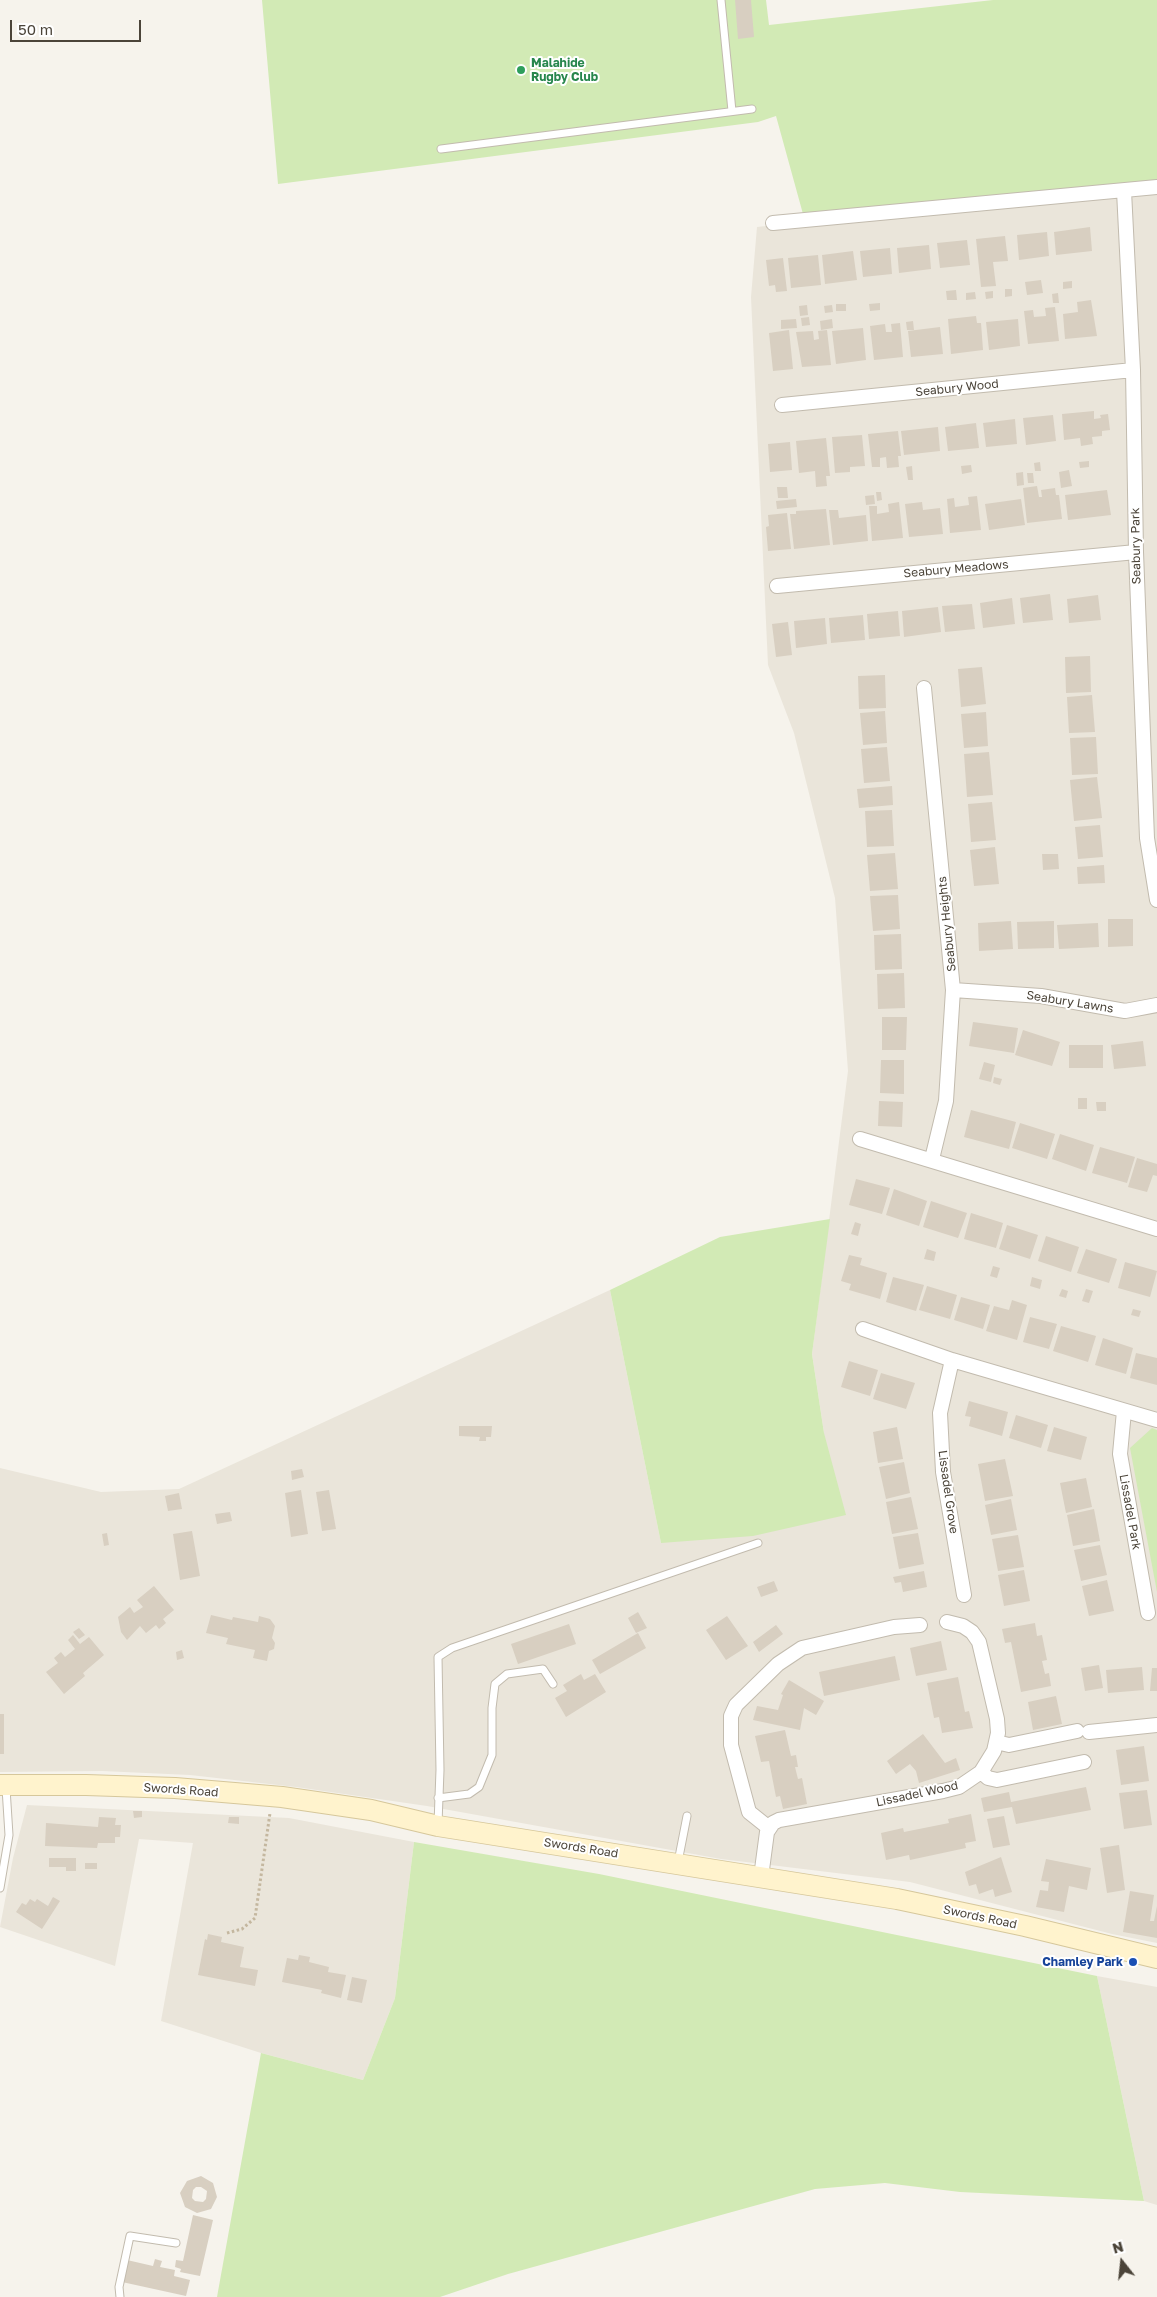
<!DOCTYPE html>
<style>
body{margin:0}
#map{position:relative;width:1157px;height:2297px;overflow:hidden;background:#f6f3ec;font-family:"Golos Text",sans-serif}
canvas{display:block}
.north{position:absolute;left:1097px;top:2237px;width:50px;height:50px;-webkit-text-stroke:4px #fff;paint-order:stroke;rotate:344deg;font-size:14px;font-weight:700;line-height:20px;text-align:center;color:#4b4439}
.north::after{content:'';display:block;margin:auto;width:18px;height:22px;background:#4b4439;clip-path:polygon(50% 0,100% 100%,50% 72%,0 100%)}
.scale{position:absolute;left:10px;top:20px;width:131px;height:22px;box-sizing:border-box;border:2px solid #4b4439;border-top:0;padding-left:6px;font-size:15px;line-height:18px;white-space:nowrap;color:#4b4439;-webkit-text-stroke:4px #fff;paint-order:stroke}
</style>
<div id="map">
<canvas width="1157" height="2297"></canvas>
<div class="north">N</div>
<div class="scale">50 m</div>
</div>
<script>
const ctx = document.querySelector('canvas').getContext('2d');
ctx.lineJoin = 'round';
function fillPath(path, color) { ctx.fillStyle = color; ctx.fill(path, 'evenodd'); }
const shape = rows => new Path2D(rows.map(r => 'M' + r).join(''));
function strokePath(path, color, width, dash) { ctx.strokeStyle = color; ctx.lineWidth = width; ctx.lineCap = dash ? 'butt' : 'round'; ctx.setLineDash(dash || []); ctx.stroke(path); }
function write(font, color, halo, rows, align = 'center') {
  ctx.font = font + ' "Golos Text",sans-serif'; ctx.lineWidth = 4; ctx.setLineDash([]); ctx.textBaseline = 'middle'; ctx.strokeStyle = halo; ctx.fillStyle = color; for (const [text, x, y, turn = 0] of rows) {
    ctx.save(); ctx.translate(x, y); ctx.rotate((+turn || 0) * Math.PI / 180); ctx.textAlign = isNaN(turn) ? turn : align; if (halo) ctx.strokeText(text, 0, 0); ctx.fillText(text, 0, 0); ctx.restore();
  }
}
const residential = shape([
 [1157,184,1157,1943,1112,1934,910,1882,721,1859,427,1806,296,1787,190,1775,102,1771,0,1772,0,1468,101,1492,179,1489,610,1290,661,1543,824,1433,812,1354,848,1071,835,898,794,733,768,665,751,297,757,227],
 [27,1805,289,1818,414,1842,395,1998,363,2080,261,2053,161,2021,193,1843,139,1839,115,1966,0,1927,13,1858],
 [1097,1976,1157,1987,1157,2205,1144,2201]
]);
const green = shape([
 [262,0,766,0,769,25,993,0,1157,0,1157,182,803,214,776,116,758,122,278,184],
 [830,1219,812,1354,824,1433,846,1515,753,1536,661,1543,610,1290,720,1237],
 [1152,1428,1157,1430,1157,1592,1130,1448],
 [414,1842,599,1874,1097,1976,1144,2201,960,2192,885,2183,815,2189,508,2274,440,2297,217,2297,261,2053,363,2080,395,1998]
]);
const building = shape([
 [735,0,751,0,754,37,738,39],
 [1090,227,1092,251,1056,255,1054,232],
 [1047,232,1049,256,1019,260,1017,235],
 [1005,236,1008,261,993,262,996,286,981,287,976,239],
 [967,240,970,265,940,268,937,243],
 [929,245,931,269,899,273,897,248],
 [890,248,892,274,863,277,860,251],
 [853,251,857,280,825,284,822,255],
 [818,255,821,285,791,288,788,258],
 [783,258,787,291,776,292,775,285,769,286,766,260],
 [1041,280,1043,293,1027,295,1025,282],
 [1072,281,1072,288,1063,289,1063,282],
 [1005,289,1012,289,1012,296,1005,297],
 [956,290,957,300,947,300,946,291],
 [993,291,993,298,986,299,985,292],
 [975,292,976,299,966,300,966,293],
 [1058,293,1059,303,1053,303,1052,294],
 [1091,300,1097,336,1065,339,1063,314,1078,312,1077,302],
 [880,303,880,310,870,311,869,304],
 [836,304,846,304,846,311,836,311],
 [807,305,808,315,800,316,799,306],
 [832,305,833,312,825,313,824,306],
 [1055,307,1059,341,1028,344,1024,311,1033,310,1034,317,1046,316,1045,308],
 [976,316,977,323,981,323,983,350,951,354,948,319],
 [809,317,810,325,802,326,801,318],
 [796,319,797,328,781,329,781,320],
 [832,319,833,328,821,330,820,321],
 [1018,319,1020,346,989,350,986,322],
 [913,321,914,330,907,330,906,322],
 [900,323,903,357,874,360,870,326,885,324,886,332,892,332,891,324],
 [940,327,943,354,911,357,908,331],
 [863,328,866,360,836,364,832,331],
 [789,330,793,369,773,371,769,333],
 [827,330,831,365,802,367,796,332,813,331,814,340,819,339,818,331],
 [1094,411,1094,419,1101,418,1100,415,1108,414,1110,430,1102,431,1102,436,1092,437,1093,444,1081,446,1080,438,1064,440,1062,414],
 [1053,415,1056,441,1026,445,1023,418],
 [1015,419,1017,444,986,447,983,423],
 [976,423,979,448,948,451,945,427],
 [938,427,940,451,904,455,901,431],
 [898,431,901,456,898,456,899,467,887,468,886,457,880,458,880,467,872,467,868,434],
 [862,435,865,466,850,467,850,472,835,473,832,437],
 [826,438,830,476,826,476,827,486,816,487,815,471,799,473,796,441],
 [790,442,792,470,770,472,768,444],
 [1089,461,1089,467,1080,468,1079,462],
 [1040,462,1041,471,1035,471,1034,463],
 [971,465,972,472,962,474,961,466],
 [912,466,913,480,908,480,906,467],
 [1069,470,1072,486,1061,488,1059,472],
 [1023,472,1024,485,1017,486,1016,473],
 [1027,473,1033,473,1034,483,1028,483],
 [1037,486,1039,497,1042,497,1041,490,1055,488,1056,495,1059,495,1062,519,1027,523,1023,488],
 [777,487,787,487,788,498,778,498],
 [1107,490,1111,515,1068,520,1065,495],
 [876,492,881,492,882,500,877,501],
 [874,495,875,504,866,505,865,496],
 [977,496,981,530,950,533,947,499,954,498,955,507,969,505,968,497],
 [796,499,797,507,777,509,776,501],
 [1021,499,1025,525,989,530,985,504],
 [899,502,903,538,872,541,869,506,877,506,877,514,889,512,888,504],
 [922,502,923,510,940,508,943,534,909,537,905,504],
 [826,509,830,545,794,549,790,514,796,514,796,511],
 [829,510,838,510,839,518,866,515,868,541,833,545],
 [787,513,791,549,768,551,766,527,769,526,768,515],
 [1050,594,1053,620,1023,623,1020,598],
 [1098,595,1101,620,1069,623,1067,599],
 [1012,598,1015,624,983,628,980,603],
 [972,604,975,629,945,632,942,606],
 [938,607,941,632,904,637,902,611],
 [898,611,900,636,869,639,867,614],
 [863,615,865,640,831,643,829,618],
 [825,618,827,644,796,648,794,621],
 [788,622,792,655,776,657,772,624],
 [1090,656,1091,692,1066,693,1065,657],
 [982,667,986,704,961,707,958,669],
 [885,675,886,708,859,709,858,676],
 [1092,695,1095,732,1069,733,1067,697],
 [885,711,887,743,863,745,860,713],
 [986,712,988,746,964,748,961,714],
 [1096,737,1098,774,1072,775,1070,738],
 [887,747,890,781,864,783,861,749],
 [989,752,993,795,967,797,964,754],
 [1097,777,1102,818,1074,821,1070,780],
 [892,786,893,805,859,808,857,789],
 [992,802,996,840,971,842,968,804],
 [892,810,894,846,867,847,865,811],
 [1100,825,1103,857,1078,859,1075,827],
 [995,847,999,884,974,886,970,850],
 [895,853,898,889,870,891,867,855],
 [1042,854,1058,854,1059,869,1043,870],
 [1104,865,1105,883,1078,884,1077,867],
 [898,895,900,929,873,931,870,896],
 [1108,919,1133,919,1133,946,1108,947],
 [1011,921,1013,949,979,951,978,923],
 [1054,921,1054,948,1018,949,1017,922],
 [1098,923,1099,947,1059,949,1057,925],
 [901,934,902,969,875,970,874,935],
 [904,973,905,1008,878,1009,877,974],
 [882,1017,907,1017,906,1050,882,1050],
 [973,1022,1018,1028,1014,1053,969,1046],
 [1023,1030,1060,1042,1052,1066,1015,1055],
 [1143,1041,1146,1066,1114,1069,1111,1045],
 [1069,1045,1103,1045,1103,1068,1069,1068],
 [881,1060,904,1060,904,1094,880,1093],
 [984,1062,995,1065,991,1082,979,1079],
 [994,1077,1002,1079,1000,1085,993,1083],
 [1078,1098,1087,1098,1087,1109,1078,1109],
 [879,1101,903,1102,902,1127,878,1126],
 [1096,1102,1106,1102,1106,1111,1097,1111],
 [971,1110,1016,1122,1009,1149,964,1137],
 [1020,1123,1055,1134,1047,1159,1012,1148],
 [1060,1134,1094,1145,1086,1171,1052,1159],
 [1100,1147,1135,1157,1127,1183,1092,1173],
 [1137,1158,1157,1164,1157,1176,1153,1175,1147,1192,1128,1187],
 [856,1179,890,1188,882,1214,849,1205],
 [894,1189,927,1201,919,1226,886,1215],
 [931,1201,967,1213,958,1238,923,1227],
 [971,1213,1003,1223,996,1248,964,1239],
 [855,1222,861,1224,858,1236,851,1234],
 [1007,1225,1038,1235,1030,1259,999,1249],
 [1046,1236,1079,1247,1071,1272,1038,1261],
 [927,1249,936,1252,934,1261,924,1259],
 [1086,1249,1117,1259,1109,1283,1077,1273],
 [849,1255,862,1258,860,1265,887,1273,880,1299,849,1290,851,1284,841,1281],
 [1125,1262,1157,1271,1150,1297,1118,1288],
 [993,1266,1000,1268,997,1278,990,1276],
 [893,1277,924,1285,916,1311,886,1302],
 [1032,1277,1042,1280,1040,1289,1030,1286],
 [927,1286,957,1295,950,1319,919,1310],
 [1062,1289,1068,1291,1066,1298,1059,1296],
 [1086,1289,1093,1291,1089,1303,1082,1301],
 [961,1297,990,1305,983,1329,954,1320],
 [1012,1300,1027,1305,1017,1340,986,1331,994,1306,1009,1310],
 [1133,1309,1141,1311,1139,1317,1131,1315],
 [1030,1317,1057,1324,1049,1349,1023,1342],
 [1061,1326,1096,1336,1088,1362,1053,1351],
 [1103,1338,1133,1348,1126,1374,1095,1365],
 [1136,1353,1157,1358,1157,1385,1130,1378],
 [849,1361,878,1370,870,1396,841,1387],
 [881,1373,915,1383,906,1409,873,1399],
 [969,1401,1008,1412,1002,1436,969,1426,971,1417,965,1416],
 [1016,1415,1048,1425,1041,1448,1009,1438],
 [459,1426,492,1426,491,1437,486,1437,486,1441,479,1441,480,1437,459,1436],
 [897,1427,903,1459,878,1463,873,1432],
 [1054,1427,1087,1437,1081,1460,1047,1451],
 [1005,1459,1013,1496,985,1501,978,1464],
 [904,1462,910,1493,886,1499,879,1467],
 [302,1469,304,1477,292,1480,291,1471],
 [1086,1478,1092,1507,1066,1513,1060,1483],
 [301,1490,308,1534,291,1537,285,1493],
 [329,1490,336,1529,322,1531,316,1492],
 [179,1493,182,1509,168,1511,165,1496],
 [911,1497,918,1529,892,1534,886,1502],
 [1011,1499,1017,1530,991,1535,985,1505],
 [1094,1509,1100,1541,1073,1546,1067,1515],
 [230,1512,232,1521,217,1524,215,1514],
 [192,1531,200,1576,180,1580,173,1534],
 [107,1533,109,1545,104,1546,102,1534],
 [918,1533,924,1564,899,1569,893,1537],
 [1018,1535,1024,1567,998,1571,992,1539],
 [1100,1545,1107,1575,1081,1581,1074,1550],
 [1024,1570,1030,1601,1004,1606,998,1575],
 [924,1571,927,1587,903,1592,901,1582,895,1583,893,1577],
 [1107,1580,1114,1611,1089,1616,1082,1586],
 [774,1581,778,1591,761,1597,757,1587],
 [154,1586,174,1610,163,1619,166,1623,159,1629,156,1625,146,1633,140,1626,127,1640,121,1632,118,1617,130,1607,134,1613,143,1607,137,1600],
 [638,1612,647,1628,636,1633,628,1618],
 [211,1615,232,1620,233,1617,258,1622,259,1616,270,1619,275,1626,272,1638,275,1643,274,1649,269,1651,267,1661,253,1658,255,1650,226,1644,228,1638,206,1633],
 [727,1616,748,1646,726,1660,706,1630],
 [1035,1623,1037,1636,1042,1635,1047,1660,1042,1661,1045,1674,1049,1673,1051,1686,1021,1692,1011,1642,1005,1643,1002,1629],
 [569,1624,576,1644,518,1664,511,1644],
 [776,1625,783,1634,759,1652,753,1642],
 [79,1628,85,1635,79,1639,73,1632],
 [638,1633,646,1648,600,1674,592,1660],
 [73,1635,80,1644,89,1637,104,1655,83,1673,85,1676,64,1694,46,1672,58,1663,54,1658,61,1652,65,1657,75,1649,68,1640],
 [941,1641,947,1670,916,1676,910,1648],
 [182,1650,184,1658,177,1660,176,1652],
 [895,1656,900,1680,824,1696,819,1672],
 [1099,1665,1103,1688,1085,1691,1081,1668],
 [1142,1667,1144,1690,1108,1693,1106,1670],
 [1152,1668,1157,1668,1157,1691,1150,1691],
 [581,1674,584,1680,595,1674,606,1692,566,1717,555,1698,567,1691,563,1685],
 [958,1677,965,1712,969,1711,973,1728,942,1733,939,1717,934,1718,927,1683],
 [789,1680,824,1701,816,1715,804,1708,800,1730,753,1720,757,1706,778,1710,783,1695,781,1694],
 [1056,1696,1062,1724,1033,1730,1028,1702],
 [0,1714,4,1714,4,1754,0,1754],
 [785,1730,791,1756,796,1755,798,1767,795,1767,798,1779,802,1778,807,1804,783,1809,780,1796,776,1797,769,1761,761,1762,755,1736],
 [923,1734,945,1763,956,1758,960,1770,919,1783,916,1771,910,1764,896,1774,887,1761],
 [1144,1746,1149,1781,1121,1785,1116,1750],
 [1086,1787,1091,1810,1016,1824,1012,1807,984,1812,981,1798,1009,1792,1011,1802],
 [1147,1790,1152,1825,1124,1829,1119,1793],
 [133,1811,142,1811,142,1817,134,1818],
 [971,1814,976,1841,965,1843,966,1848,910,1860,909,1855,886,1860,881,1833,903,1828,904,1832,949,1823,948,1819],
 [1004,1816,1010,1845,993,1848,987,1819],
 [99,1817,116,1818,115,1825,121,1825,120,1837,115,1837,115,1843,98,1843,97,1848,45,1846,46,1823,98,1827],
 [229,1817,239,1817,239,1824,228,1823],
 [1119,1845,1125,1890,1107,1893,1100,1848],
 [1001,1857,1012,1892,995,1897,993,1889,979,1894,976,1884,969,1886,965,1872],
 [49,1858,76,1858,76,1871,66,1871,66,1867,49,1867],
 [1046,1859,1091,1868,1087,1890,1069,1886,1064,1912,1036,1907,1040,1890,1048,1891,1049,1882,1041,1881],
 [85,1863,97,1863,97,1869,85,1869],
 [1130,1891,1154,1895,1150,1921,1154,1921,1157,1906,1157,1938,1123,1932],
 [53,1897,60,1901,42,1929,16,1912,22,1903,26,1905,30,1899,35,1902,37,1899,48,1906],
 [208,1934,222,1937,221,1942,244,1947,240,1967,258,1970,255,1986,198,1975,205,1939,207,1940],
 [299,1955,310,1957,309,1962,329,1967,328,1972,346,1975,341,1998,321,1993,322,1990,282,1982,287,1958,298,1960],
 [352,1977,367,1980,362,2003,347,2000],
 [201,2176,213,2183,217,2197,211,2209,197,2213,185,2207,180,2193,187,2181],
 [196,2187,201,2187,207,2191,206,2199,203,2202,195,2201,192,2198,193,2190],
 [193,2215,213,2220,200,2276,180,2272,181,2269,175,2267,176,2260,183,2261],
 [155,2259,162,2261,160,2267,175,2270,174,2276,190,2280,186,2296,122,2282,127,2260,153,2266]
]);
const path = shape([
 [227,1933,242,1929,255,1918,270,1813]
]);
const lane = shape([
 [721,0,732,111],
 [441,149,752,109],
 [438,1798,469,1794,479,1787,492,1755,492,1708,495,1684,507,1674,543,1669,553,1684],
 [438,1824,440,1770,438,1657,452,1648,758,1543],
 [678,1862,687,1816],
 [0,1888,9,1835,6,1788],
 [120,2297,119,2287,130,2236,176,2243]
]);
const street = shape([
 [1124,191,1133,370,1136,552,1147,838,1157,900],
 [773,223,1157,187],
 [782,405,1133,370],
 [777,586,1136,552],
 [924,688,953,990,946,1101,932,1159],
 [953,990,1041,996,1125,1011,1157,1005],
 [860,1139,1157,1229],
 [863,1329,952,1360,1157,1420],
 [952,1360,940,1413,943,1472,964,1595],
 [1124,1411,1120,1454,1148,1613],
 [1089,1732,1157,1725],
 [996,1742,1009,1745,1077,1731],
 [981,1772,988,1778,997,1780,1084,1762],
 [769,1828,749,1812,731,1745,731,1716,736,1705,778,1664,802,1648,894,1627,920,1625],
 [761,1877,767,1832,773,1823,779,1820,943,1791,959,1787,981,1772,994,1751,998,1733,997,1719,979,1642,972,1632,963,1626,947,1622]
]);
const secondary = shape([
 [0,1785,86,1785,175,1788,282,1797,371,1810,438,1826,897,1899,1025,1926,1157,1958]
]);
const markers = [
 [521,70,5,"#2e9e5b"],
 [1133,1962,5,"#1a4fb4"]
];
const leisureNames = [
 ["Malahide",531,63],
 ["Rugby Club",531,77]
];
const streetNames = [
 ["Seabury Wood",957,388,-6],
 ["Seabury Park",1136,546,-91],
 ["Seabury Meadows",956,569,-5],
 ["Seabury Heights",947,924,-96],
 ["Seabury Lawns",1070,1002,9],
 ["Lissadel Grove",948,1492,82],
 ["Lissadel Park",1130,1512,80],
 ["Swords Road",181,1790,4],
 ["Lissadel Wood",917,1794,-12],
 ["Swords Road",581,1848,9],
 ["Swords Road",980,1917,12]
];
const transitNames = [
 ["Chamley Park",1123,1962]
];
fillPath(residential, '#eae5da');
fillPath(green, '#d2eab5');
fillPath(building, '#d8cfc1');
strokePath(lane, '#c2bbae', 9);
strokePath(street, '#c2bbae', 16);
strokePath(secondary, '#d6c79b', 22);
strokePath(path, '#c4b79f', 3, [2.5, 2.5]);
strokePath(lane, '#fff', 7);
strokePath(street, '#fff', 14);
strokePath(secondary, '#fff3cd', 20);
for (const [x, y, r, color] of markers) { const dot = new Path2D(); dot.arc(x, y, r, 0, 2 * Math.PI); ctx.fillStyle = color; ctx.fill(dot); strokePath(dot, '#fff', 2); }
write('bold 12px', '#27864d', '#fff', leisureNames, 'left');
write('12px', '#4b4439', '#fff', streetNames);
write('bold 12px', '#164399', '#fff', transitNames, 'right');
</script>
